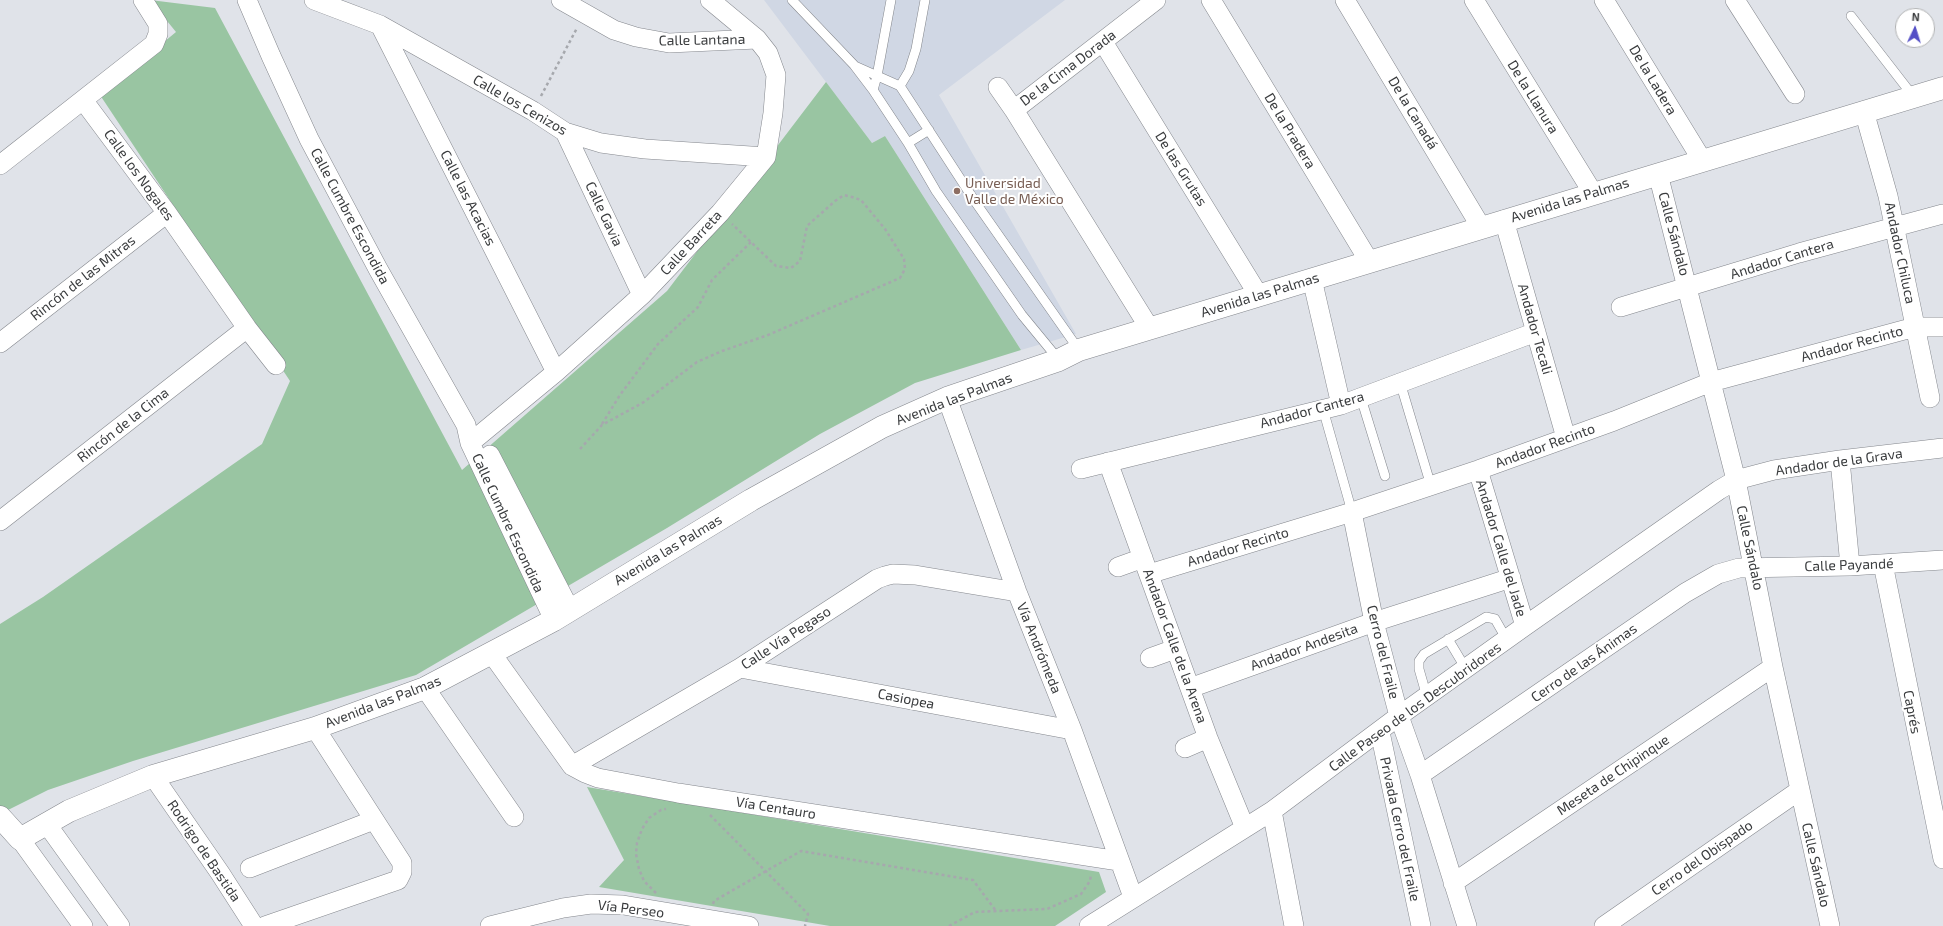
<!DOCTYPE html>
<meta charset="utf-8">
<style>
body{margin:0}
#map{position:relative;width:1943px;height:926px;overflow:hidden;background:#e0e3e9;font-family:"Exo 2",sans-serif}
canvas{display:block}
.north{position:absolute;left:1895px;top:8px;width:40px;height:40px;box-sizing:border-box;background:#fff;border:1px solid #b0b1b2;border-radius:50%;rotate:4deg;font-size:11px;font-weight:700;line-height:16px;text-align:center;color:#3a3c3e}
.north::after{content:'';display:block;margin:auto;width:14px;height:18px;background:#544fc6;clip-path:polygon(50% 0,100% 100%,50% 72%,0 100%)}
</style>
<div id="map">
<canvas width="1943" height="926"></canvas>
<div class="north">N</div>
</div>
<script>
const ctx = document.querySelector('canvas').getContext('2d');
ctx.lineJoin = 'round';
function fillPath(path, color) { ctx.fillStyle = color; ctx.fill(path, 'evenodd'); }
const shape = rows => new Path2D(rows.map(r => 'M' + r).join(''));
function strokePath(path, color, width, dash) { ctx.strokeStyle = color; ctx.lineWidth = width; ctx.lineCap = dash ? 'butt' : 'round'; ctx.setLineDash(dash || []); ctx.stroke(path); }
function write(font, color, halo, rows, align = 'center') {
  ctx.font = font + ' "Exo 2",sans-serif'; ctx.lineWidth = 4; ctx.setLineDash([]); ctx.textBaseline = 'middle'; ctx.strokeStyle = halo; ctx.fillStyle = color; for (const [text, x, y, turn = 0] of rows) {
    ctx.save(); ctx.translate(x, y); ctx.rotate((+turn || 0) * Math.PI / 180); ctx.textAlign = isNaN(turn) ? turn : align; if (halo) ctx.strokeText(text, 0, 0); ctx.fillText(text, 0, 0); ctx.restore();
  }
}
const built = shape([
 [764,0,1065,0,939,95,1076,334,1021,350,885,136,872,143]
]);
const green = shape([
 [150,0,215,8,462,470,667,291,826,82,872,143,885,136,1021,350,915,383,820,434,667,528,416,675,133,761,48,790,0,814,0,624,43,597,262,444,290,381,100,95,176,32],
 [587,787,1099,872,1106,892,1055,926,830,926,599,887,624,860]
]);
const path = shape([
 [541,96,577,28],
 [602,424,620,395,658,344,698,307,712,280,751,242],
 [580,449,602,425,644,402,697,362,722,351,768,335,900,278,905,269,904,259,885,229,861,200,852,197,844,195,835,201,807,226,800,261,791,268,776,266,732,224],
 [710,815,808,914,805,926],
 [656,893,644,881,639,869,636,854,637,843,642,829,649,818,661,810,666,809],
 [713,904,714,901,801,851,973,880,996,911],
 [949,926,975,912,1047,909,1081,894,1090,881,1091,874]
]);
const lane = shape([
 [792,0,854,65,873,90,908,143,936,191,1022,315,1059,360],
 [1851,16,1913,96],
 [855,66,900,86,976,203,1079,350],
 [900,86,909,71,916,49,925,0],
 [873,90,877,76,891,0],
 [908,143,929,130],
 [1400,382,1431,486],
 [1361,398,1385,476],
 [1323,409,1352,512],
 [1448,639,1466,669],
 [1427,697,1419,669,1419,661,1424,654,1486,617,1495,619,1507,640]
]);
const street = shape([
 [247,0,271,56,309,139,378,269,466,425,470,443,554,620],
 [314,0,380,25,533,111,565,132,601,143,645,149,766,157],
 [561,0,614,30,636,37,669,43,757,39],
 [1211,0,1369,261],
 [1345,0,1481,227],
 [1474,0,1593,193],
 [1604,0,1702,160],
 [1735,0,1795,94],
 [380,25,556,372],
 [1103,42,1259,296],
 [998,87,1014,110,1150,329],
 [83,100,167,213,247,328,276,365],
 [1014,110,1156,0],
 [1864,111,1888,196,1930,398],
 [565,132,642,295],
 [0,165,154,44,158,34,158,24,143,0],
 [1658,174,1736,480,1773,667,1830,926],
 [1504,220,1566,438],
 [1312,279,1341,405],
 [1621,307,1799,253,1943,214],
 [0,343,167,213],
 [947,398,1017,592,1072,730,1133,897],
 [470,443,556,372,642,295,720,213,766,157,773,113,776,75,768,53,757,39,710,0],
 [490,455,570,610],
 [1840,460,1850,566],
 [1108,462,1208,738,1245,828],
 [1081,469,1341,405,1536,332],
 [1478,470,1525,626],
 [1352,512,1374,622,1399,716,1420,775,1467,926],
 [0,521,247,328],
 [1883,564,1943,859],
 [1118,567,1143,558],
 [1149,574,1352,512,1478,470,1614,421,1711,382,1915,327,1943,327],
 [492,654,572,766,585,773,598,778,678,793,1119,861],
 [1150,658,1175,649],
 [740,668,1072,730],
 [425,688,514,817],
 [1190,688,1374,622,1511,578],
 [1380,732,1421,926],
 [1185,748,1208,738],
 [572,766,740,668,877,579,885,576,893,574,915,575,1017,592],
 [1420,775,1685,593,1718,574,1739,568,1850,566,1943,560],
 [153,776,220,873,254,926],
 [1272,811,1294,926],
 [46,823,120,926],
 [20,839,83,926],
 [250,868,374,820],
 [1453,883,1773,667],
 [265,926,398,880,402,872,402,863,315,728],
 [490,926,563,908,591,904,623,905,749,926],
 [1089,926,1272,811,1399,716,1525,626,1719,490,1736,480,1774,470,1840,460,1943,448],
 [1604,926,1800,790]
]);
const secondary = shape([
 [0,817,20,839,69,811,153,776,315,728,425,688,554,620,751,500,882,427,947,398,1059,360,1079,350,1943,88]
]);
const markers = [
 [957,191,4,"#8d6e63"]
];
const streetNames = [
 ["Calle Lantana",702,40,-1],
 ["De la Cima Dorada",1068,68,-37],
 ["De la Ladera",1653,80,59],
 ["De la Llanura",1533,97,58],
 ["Calle los Cenizos",520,105,30],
 ["De la Canadá",1413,113,59],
 ["De la Pradera",1290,131,59],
 ["De las Grutas",1181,169,58],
 ["Calle los Nogales",139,175,54],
 ["Calle las Acacias",468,198,63],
 ["Avenida las Palmas",1570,200,-17],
 ["Calle Gavia",604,214,65],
 ["Calle Cumbre Escondida",350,216,62],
 ["Calle Sándalo",1674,234,75],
 ["Calle Barreta",691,243,-47],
 ["Andador Chiluca",1900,253,78],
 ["Andador Cantera",1782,259,-17],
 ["Rincón de las Mitras",83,278,-38],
 ["Avenida las Palmas",1260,295,-17],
 ["Andador Tecali",1535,329,74],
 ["Andador Recinto",1852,344,-15],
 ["Avenida las Palmas",954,399,-21],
 ["Andador Cantera",1312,410,-15],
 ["Rincón de la Cima",123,425,-38],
 ["Andador Recinto",1545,446,-20],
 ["Andador de la Grava",1839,462,-8],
 ["Calle Cumbre Escondida",508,523,65],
 ["Andador Recinto",1238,547,-17],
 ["Andador Calle del Jade",1501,548,73],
 ["Calle Sándalo",1750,548,78],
 ["Avenida las Palmas",668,550,-31],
 ["Calle Payandé",1849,565,-2],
 ["Calle Vía Pegaso",786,638,-33],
 ["Andador Calle de la Arena",1175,646,70],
 ["Andador Andesita",1304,647,-20],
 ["Vía Andrómeda",1039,648,68],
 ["Cerro del Fraile",1383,652,76],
 ["Cerro de las Ánimas",1584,663,-35],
 ["Casiopea",906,699,11],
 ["Avenida las Palmas",383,702,-21],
 ["Calle Paseo de los Descubridores",1415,707,-36],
 ["Caprés",1912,712,79],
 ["Meseta de Chipinque",1613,775,-34],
 ["Vía Centauro",776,808,9],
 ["Privada Cerro del Fraile",1400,829,78],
 ["Rodrigo de Bastida",204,851,56],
 ["Cerro del Obispado",1702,858,-35],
 ["Calle Sándalo",1816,865,77],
 ["Vía Perseo",631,909,7]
];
const educationNames = [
 ["Universidad",965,183],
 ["Valle de México",965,199]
];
fillPath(built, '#d0d7e4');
fillPath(green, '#99c5a2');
strokePath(lane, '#84878d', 10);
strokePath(street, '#84878d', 20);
strokePath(secondary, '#84878d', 23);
strokePath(path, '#a6a8ad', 2.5, [3, 3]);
strokePath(lane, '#fff', 9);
strokePath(street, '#fff', 19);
strokePath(secondary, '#fff', 22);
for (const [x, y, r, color] of markers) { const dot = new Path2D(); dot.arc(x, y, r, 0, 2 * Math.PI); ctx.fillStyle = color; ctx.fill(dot); strokePath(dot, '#fff', 1.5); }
write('14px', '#3a3c3e', '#fff', streetNames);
write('14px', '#785e54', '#fff', educationNames, 'left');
</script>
